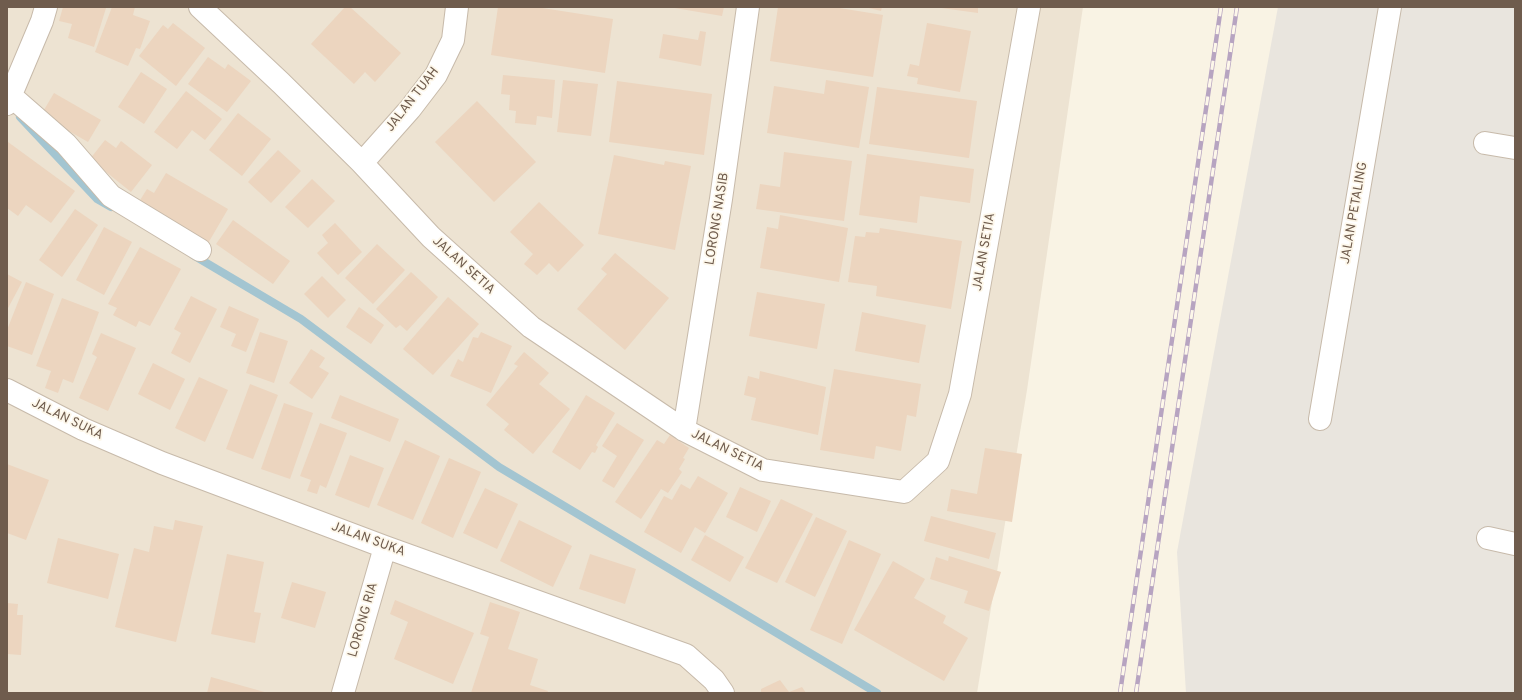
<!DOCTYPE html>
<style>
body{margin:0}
#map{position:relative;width:1522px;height:700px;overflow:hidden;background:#f9f3e4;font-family:Overpass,sans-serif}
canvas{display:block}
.frame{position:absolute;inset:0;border:8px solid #6f5c4d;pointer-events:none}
</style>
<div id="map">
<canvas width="1522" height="700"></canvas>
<div class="frame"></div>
</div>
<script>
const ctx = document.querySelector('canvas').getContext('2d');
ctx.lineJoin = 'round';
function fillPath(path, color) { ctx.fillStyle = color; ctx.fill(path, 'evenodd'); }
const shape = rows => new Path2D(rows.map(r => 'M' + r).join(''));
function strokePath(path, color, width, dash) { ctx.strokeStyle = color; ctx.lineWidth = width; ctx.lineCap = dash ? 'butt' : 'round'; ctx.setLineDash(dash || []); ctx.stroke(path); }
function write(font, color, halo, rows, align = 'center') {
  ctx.font = font + ' Overpass,sans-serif'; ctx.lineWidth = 3.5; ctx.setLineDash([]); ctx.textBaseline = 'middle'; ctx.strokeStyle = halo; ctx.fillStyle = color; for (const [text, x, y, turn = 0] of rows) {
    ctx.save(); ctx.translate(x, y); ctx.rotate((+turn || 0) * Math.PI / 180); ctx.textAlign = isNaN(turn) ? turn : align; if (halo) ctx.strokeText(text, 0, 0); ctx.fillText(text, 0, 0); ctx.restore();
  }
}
const residential = shape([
 [7,7,1083,7,1027,390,977,693,7,693]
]);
const industrial = shape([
 [1278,7,1515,7,1515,693,1186,693,1177,552]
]);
const stream = shape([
 [20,117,97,199,111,207],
 [193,255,301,319,499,467,877,693]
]);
const building = shape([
 [63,7,106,8,94,47,68,38,72,24,59,21],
 [112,7,135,7,133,15,150,21,140,49,136,48,128,66,95,52],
 [345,7,350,7,401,53,375,82,365,72,354,84,311,44],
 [498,7,536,7,613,19,605,73,491,55],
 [669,7,724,7,722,16],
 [778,7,833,7,883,15,873,77,770,61],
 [865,7,882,7,881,11],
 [934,7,978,7,978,13],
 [173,23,205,48,176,86,139,56,163,25,168,29],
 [927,23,971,31,960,92,917,84,918,78,907,76,910,64,919,66],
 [700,31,706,32,701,66,659,58,663,34,698,40],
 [208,57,225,69,228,64,251,81,227,112,188,84],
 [141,72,167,89,144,124,118,107],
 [503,75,555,80,552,118,537,116,536,125,515,123,516,111,509,110,510,95,501,94],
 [563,80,598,84,591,136,557,132],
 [826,80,869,87,859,148,767,133,774,86,824,94],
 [617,81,712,94,704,155,609,142],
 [877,87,977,101,969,158,869,144],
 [186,91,222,119,205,140,192,130,177,149,154,132],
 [54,93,101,120,88,142,41,115],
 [477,101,536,162,494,202,435,142],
 [238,113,271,139,242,176,209,150],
 [105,140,116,148,121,141,152,165,131,192,90,159],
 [8,142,75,191,51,223,26,205,18,216,7,208,7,144],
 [278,150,301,171,271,203,248,182],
 [784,152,852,161,844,221,756,209,760,184,780,187],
 [867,154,974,169,970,203,920,196,917,223,859,215],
 [614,155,664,165,665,161,691,166,675,250,598,234],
 [166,173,228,209,207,245,137,205,147,189,154,193],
 [312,179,335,201,308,228,285,207],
 [539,202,584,245,558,272,549,263,537,275,524,264,533,254,510,232],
 [75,209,98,225,62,277,39,260],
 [780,215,848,228,839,282,760,268,767,227,778,229],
 [233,220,290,261,273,284,216,244],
 [335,223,362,252,338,275,317,253,328,243,322,235],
 [104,227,132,242,104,295,76,280],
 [880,228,962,241,951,309,876,296,877,286,848,282,855,236,865,237,866,232,879,233],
 [377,244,405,270,373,304,345,278],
 [140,247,181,269,150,326,139,321,136,327,113,315,117,308,108,304],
 [615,253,669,298,625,350,577,309,607,274,601,269],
 [411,272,438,297,407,331,400,325,396,328,376,309],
 [7,274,22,282,7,310],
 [322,276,346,300,328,318,304,294],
 [26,282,54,294,32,355,7,346,7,330],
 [757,292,825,304,817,349,749,336],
 [191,296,217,309,190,363,171,353,181,333,174,329],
 [448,297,479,324,433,375,403,349],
 [62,298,99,312,73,383,63,379,58,393,45,388,51,371,36,366],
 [229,306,259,319,246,352,231,346,236,334,220,327],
 [359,307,384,325,371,344,346,327],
 [862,312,926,325,919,363,855,351],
 [260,332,288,341,274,383,246,373],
 [481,332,512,346,491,393,450,376,458,359,463,362,473,337,478,338],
 [101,333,136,348,108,411,79,398,97,357,92,354],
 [311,349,325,358,319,367,329,373,312,399,289,383],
 [524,352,549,373,539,384,570,409,533,454,504,430,509,424,486,405,518,366,514,364],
 [153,363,185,379,170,410,138,394],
 [834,369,921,384,916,417,907,415,901,451,876,446,874,459,820,450],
 [760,371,826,387,818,435,751,420,756,398,744,395,748,376,759,379],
 [199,377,228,390,205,442,175,428],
 [250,384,278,395,253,459,226,449],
 [340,395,399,419,390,442,331,418],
 [586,395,615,413,596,445,598,447,595,453,592,452,580,470,552,452],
 [284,403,313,413,290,479,261,469],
 [320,423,347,433,326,488,320,485,317,494,307,491,311,480,300,476],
 [617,423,644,440,614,488,602,481,617,456,602,446],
 [670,435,689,448,683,458,685,459,679,469,682,472,668,493,661,489,641,519,615,502,657,440,664,444],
 [405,440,440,456,413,520,377,505],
 [985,448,1022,454,1012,522,947,511,951,489,977,494],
 [350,455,384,468,369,508,335,495],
 [449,458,481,472,453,538,421,523],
 [7,464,49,480,26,540,7,533],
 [698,476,728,493,705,533,695,527,681,553,644,532,664,496,672,500,681,484,690,489],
 [740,487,771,501,757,532,726,517],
 [485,488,518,504,497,549,463,533],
 [781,499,813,514,777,583,745,568],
 [931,516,996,533,989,559,924,541],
 [816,517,847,531,815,597,785,582],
 [175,520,203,526,176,642,115,627,134,548,149,552,154,526,173,530],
 [519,520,572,546,553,587,500,561],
 [705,535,744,557,730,582,691,560],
 [58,538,119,554,108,599,47,583],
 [849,540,881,554,842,644,810,630],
 [227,554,264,562,254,612,261,613,255,643,211,634],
 [590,554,636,569,625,604,579,589],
 [949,556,1001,572,989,611,964,603,968,591,930,579,936,557,948,561],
 [893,561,925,579,914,598,946,616,943,623,968,638,944,681,854,630],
 [292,582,326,592,315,628,281,618],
 [395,600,474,633,453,684,394,659,408,622,390,614],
 [490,602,520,612,508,649,538,659,530,685,548,691,547,693,471,693,489,637,480,634],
 [7,603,18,604,17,615,23,615,21,655,7,654],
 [211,677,268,693,207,693],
 [780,680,789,692,802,687,806,693,761,693,761,689]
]);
const minor = shape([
 [200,7,281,83,362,163,431,237,531,327,684,430,763,470,904,492,938,461,960,394,1029,7],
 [11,96,66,144,111,196,200,250],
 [7,104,42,21,46,7],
 [1485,143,1515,148],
 [362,163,410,109,436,75,453,40,457,7],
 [7,390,83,429,162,463,385,547,686,655,714,680,723,693],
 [1320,419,1390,7],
 [684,430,721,199,748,7],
 [1488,538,1515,544],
 [343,693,385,547]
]);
const rail = shape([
 [1120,693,1221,7],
 [1136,693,1237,7]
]);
const streetNames = [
 ["JALAN TUAH",413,100,-52],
 ["JALAN PETALING",1355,213,-80],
 ["LORONG NASIB",718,219,-81],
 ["JALAN SETIA",985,252,-80],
 ["JALAN SETIA",463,266,42],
 ["JALAN SUKA",67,420,26],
 ["JALAN SETIA",727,451,26],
 ["JALAN SUKA",368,540,20],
 ["LORONG RIA",364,620,-74]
];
fillPath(residential, '#ede3d2');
fillPath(industrial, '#e9e5de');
strokePath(stream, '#a3c5d1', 8);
fillPath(building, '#ecd5bf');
strokePath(minor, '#c7baaa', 24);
strokePath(minor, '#fff', 22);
strokePath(rail, '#b7a4c1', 4.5);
strokePath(rail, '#fdf7ea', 3, [9]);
write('13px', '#6f5c4d', '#fdf7ea', streetNames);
</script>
